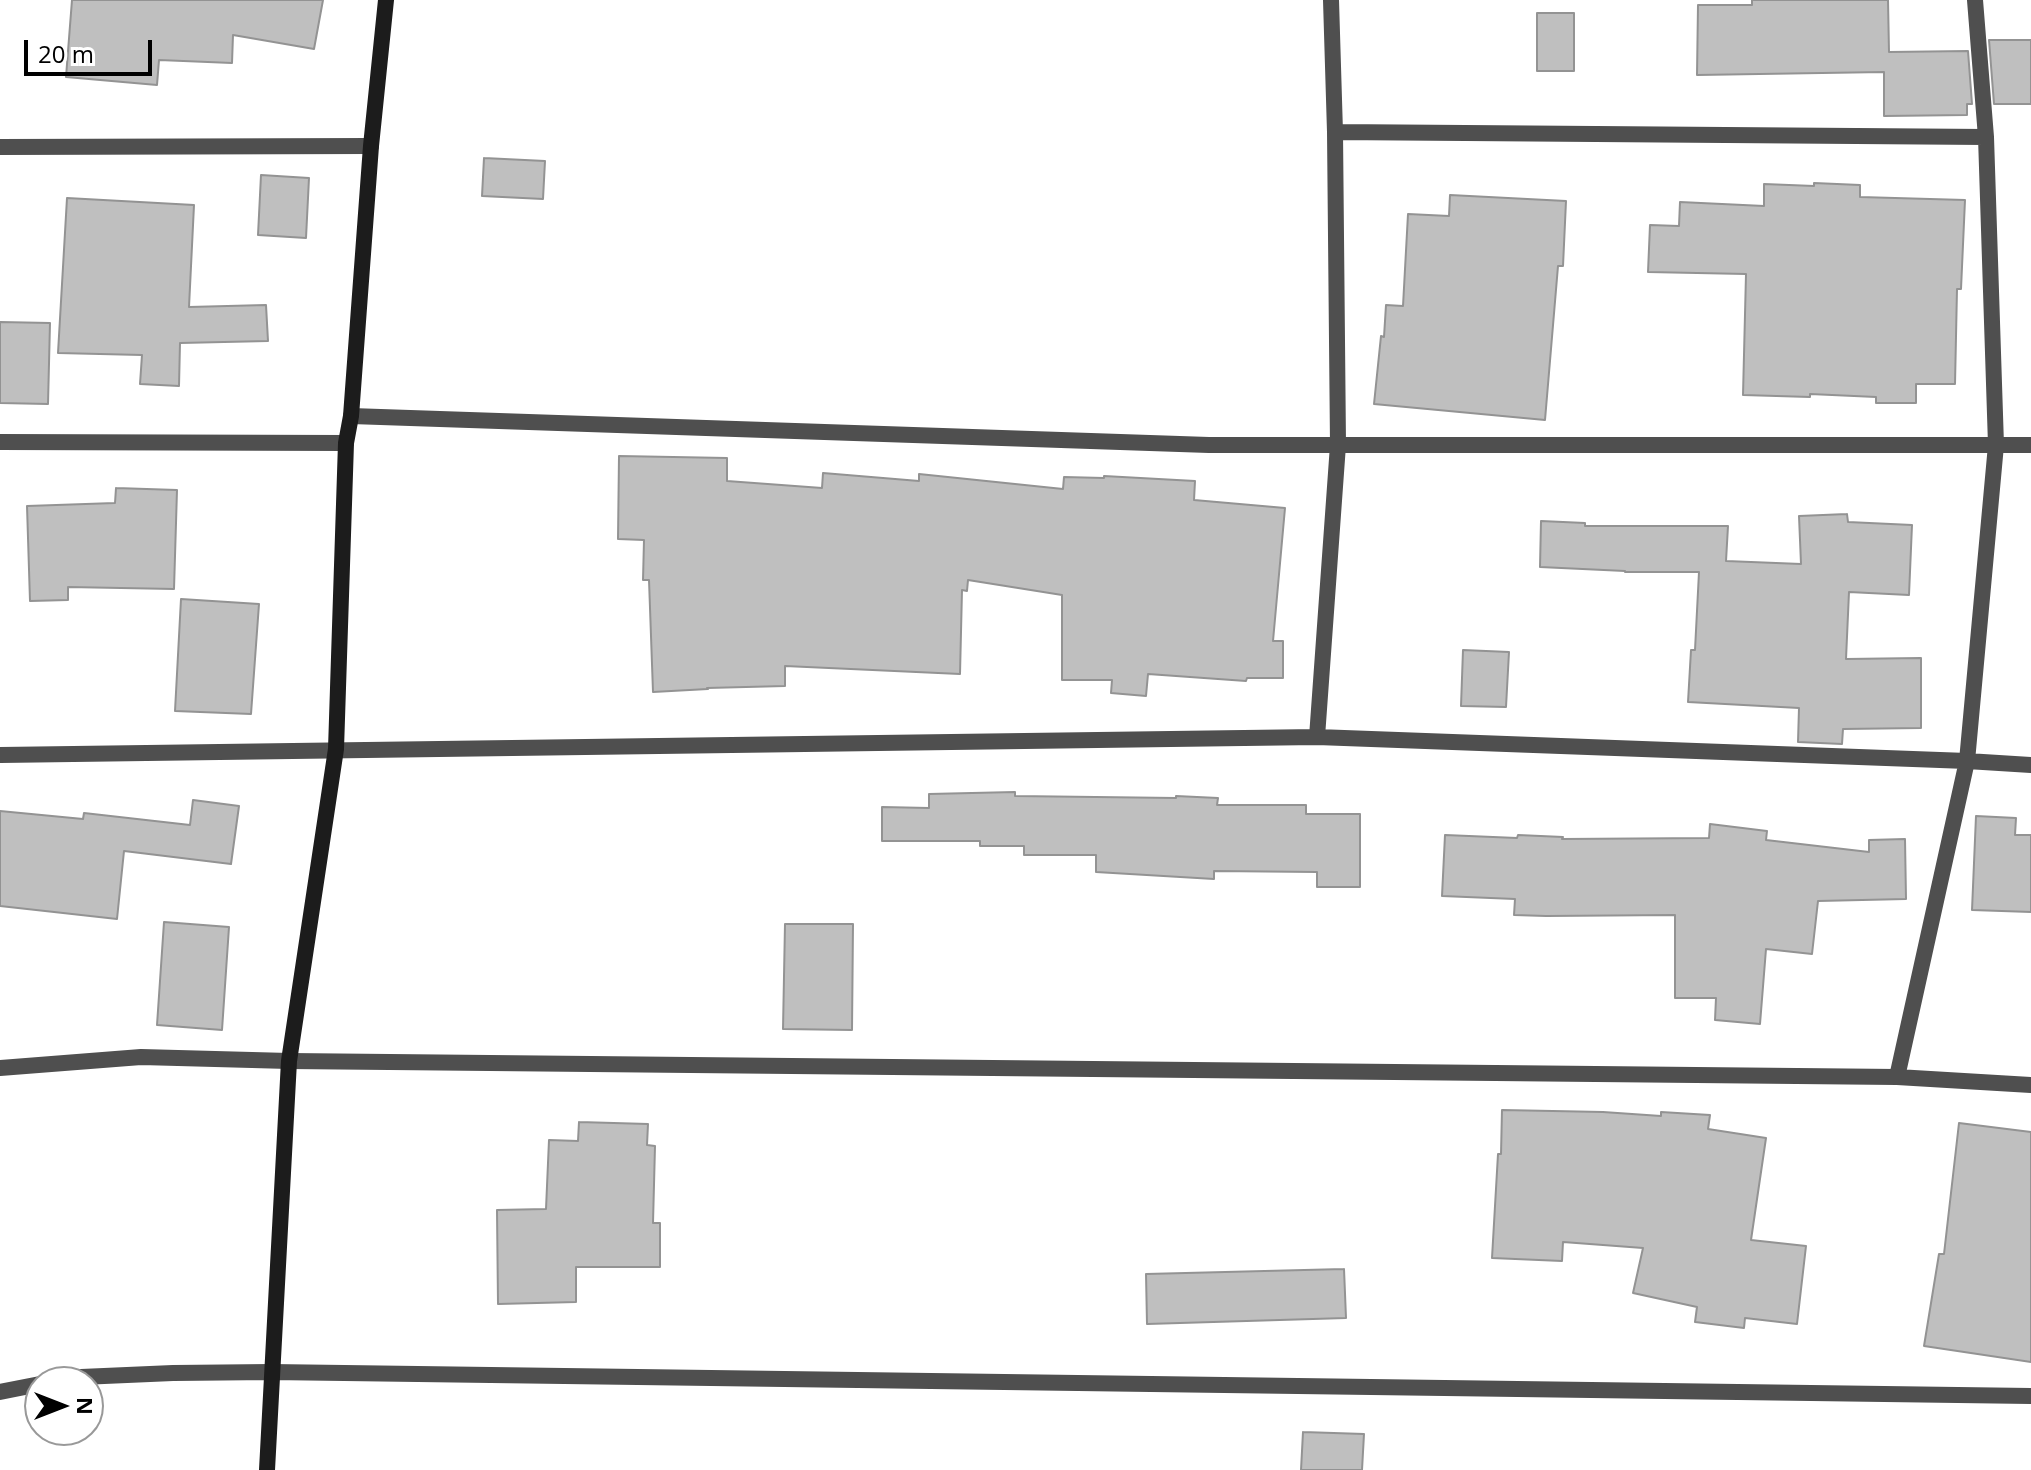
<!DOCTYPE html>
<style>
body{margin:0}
#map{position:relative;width:2031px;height:1470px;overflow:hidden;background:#fff;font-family:"Open Sans",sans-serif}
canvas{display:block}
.north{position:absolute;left:24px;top:1366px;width:80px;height:80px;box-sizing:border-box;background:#fff;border:2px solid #999;border-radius:50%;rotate:90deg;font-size:22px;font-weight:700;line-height:32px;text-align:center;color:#000}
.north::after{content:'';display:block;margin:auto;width:28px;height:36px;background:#000;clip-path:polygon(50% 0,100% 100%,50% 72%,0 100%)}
.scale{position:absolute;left:24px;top:40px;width:128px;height:36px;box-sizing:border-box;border:4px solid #000;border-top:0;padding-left:10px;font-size:24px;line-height:28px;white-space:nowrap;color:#000;-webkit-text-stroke:6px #fff;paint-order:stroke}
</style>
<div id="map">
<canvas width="2031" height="1470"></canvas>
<div class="north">N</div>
<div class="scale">20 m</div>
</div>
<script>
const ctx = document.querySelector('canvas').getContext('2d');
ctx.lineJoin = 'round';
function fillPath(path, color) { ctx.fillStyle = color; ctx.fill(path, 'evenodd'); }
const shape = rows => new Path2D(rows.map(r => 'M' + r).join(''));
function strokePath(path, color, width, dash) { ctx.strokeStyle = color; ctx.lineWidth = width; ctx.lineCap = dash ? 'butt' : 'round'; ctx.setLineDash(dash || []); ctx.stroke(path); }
const building = shape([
 [72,0,323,0,314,49,233,35,232,63,159,60,157,85,66,77,72,0],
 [1752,0,1888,0,1889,52,1968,51,1972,104,1967,104,1967,115,1884,116,1884,72,1697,75,1698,5,1752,5,1752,0],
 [1537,13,1574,13,1574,71,1537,71,1537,13],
 [1989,40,2031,40,2031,104,1994,104,1989,40],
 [484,158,545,161,543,199,482,196,484,158],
 [261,175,309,178,306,238,258,235,261,175],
 [1814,183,1860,185,1860,197,1965,200,1961,289,1957,289,1955,384,1916,384,1916,403,1876,403,1876,397,1810,394,1810,397,1743,395,1746,274,1648,272,1650,225,1679,226,1680,202,1764,206,1764,184,1814,186,1814,183],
 [1450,195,1566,201,1563,266,1558,266,1545,420,1374,404,1381,336,1384,337,1386,305,1403,306,1408,214,1449,216,1450,195],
 [67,198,194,205,189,307,266,305,268,341,180,343,179,386,140,384,142,355,58,353,67,198],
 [0,322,50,323,48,404,0,403,0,322],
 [619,456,727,458,727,481,822,488,823,473,919,481,919,474,1063,489,1064,477,1104,478,1104,476,1195,481,1194,500,1285,508,1273,641,1283,641,1283,678,1247,678,1246,681,1148,674,1146,696,1111,693,1112,680,1062,680,1062,595,968,580,967,591,962,590,960,674,785,666,785,686,707,688,708,689,653,692,649,580,643,580,644,540,618,539,619,456],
 [116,488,177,490,174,589,68,587,68,600,30,601,27,506,115,503,116,488],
 [1847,514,1848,522,1912,525,1909,595,1849,592,1846,659,1921,658,1921,728,1843,729,1842,744,1798,742,1799,708,1688,702,1691,650,1695,650,1699,572,1625,572,1625,571,1540,567,1541,521,1585,523,1585,526,1728,526,1726,561,1801,564,1799,516,1847,514],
 [181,599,259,604,251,714,175,711,181,599],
 [1463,650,1509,652,1506,707,1461,706,1463,650],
 [1015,792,1015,796,1176,798,1176,796,1218,798,1217,805,1306,805,1306,814,1360,814,1360,887,1317,887,1317,872,1214,871,1214,879,1096,872,1096,855,1024,855,1024,846,980,846,980,841,882,841,882,807,929,808,929,794,1015,792],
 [193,800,239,806,231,864,124,851,117,919,0,906,0,811,83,819,84,813,190,825,193,800],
 [1976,816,2016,818,2015,835,2031,835,2031,912,1972,910,1976,816],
 [1710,824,1767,831,1766,840,1869,852,1869,840,1905,839,1906,899,1818,901,1812,954,1766,949,1760,1024,1715,1020,1716,998,1675,998,1675,915,1546,916,1514,915,1515,899,1442,896,1445,835,1517,838,1518,835,1563,837,1562,839,1709,838,1710,824],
 [164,922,229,927,222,1030,157,1025,164,922],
 [785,924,853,924,852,1030,783,1029,785,924],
 [1502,1110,1603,1112,1661,1116,1661,1112,1710,1115,1708,1129,1766,1138,1751,1240,1806,1246,1797,1324,1745,1318,1744,1328,1695,1322,1697,1307,1633,1293,1643,1248,1563,1242,1562,1261,1492,1258,1498,1154,1501,1154,1502,1110],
 [579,1122,648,1124,647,1145,655,1146,653,1223,660,1223,660,1267,576,1267,576,1302,498,1304,497,1210,546,1209,549,1140,578,1141,579,1122],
 [1959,1123,2031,1132,2031,1362,1924,1346,1939,1254,1944,1254,1959,1123],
 [1344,1269,1346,1318,1147,1324,1146,1274,1344,1269],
 [1303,1432,1364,1434,1362,1470,1301,1470,1303,1432]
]);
const street = shape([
 [1331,0,1335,132,1986,137],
 [0,147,371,146],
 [351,416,1209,445,2031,445],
 [0,442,346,443],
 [1317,737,1338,445,1335,132],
 [0,755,1317,737,1967,761,2031,765],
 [0,1068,141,1057,289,1061,1897,1077,2031,1085],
 [1897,1077,1967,761,1996,445,1986,137,1975,0],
 [53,1382,81,1377,173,1373,271,1372,2031,1396],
 [0,1392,40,1384]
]);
const secondary = shape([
 [267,1470,289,1061,336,749,346,443,351,416,371,146,386,0]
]);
fillPath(building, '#bfbfbf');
strokePath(building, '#939393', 2);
strokePath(street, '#4f4f4f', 16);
strokePath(secondary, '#1c1c1c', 16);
</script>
